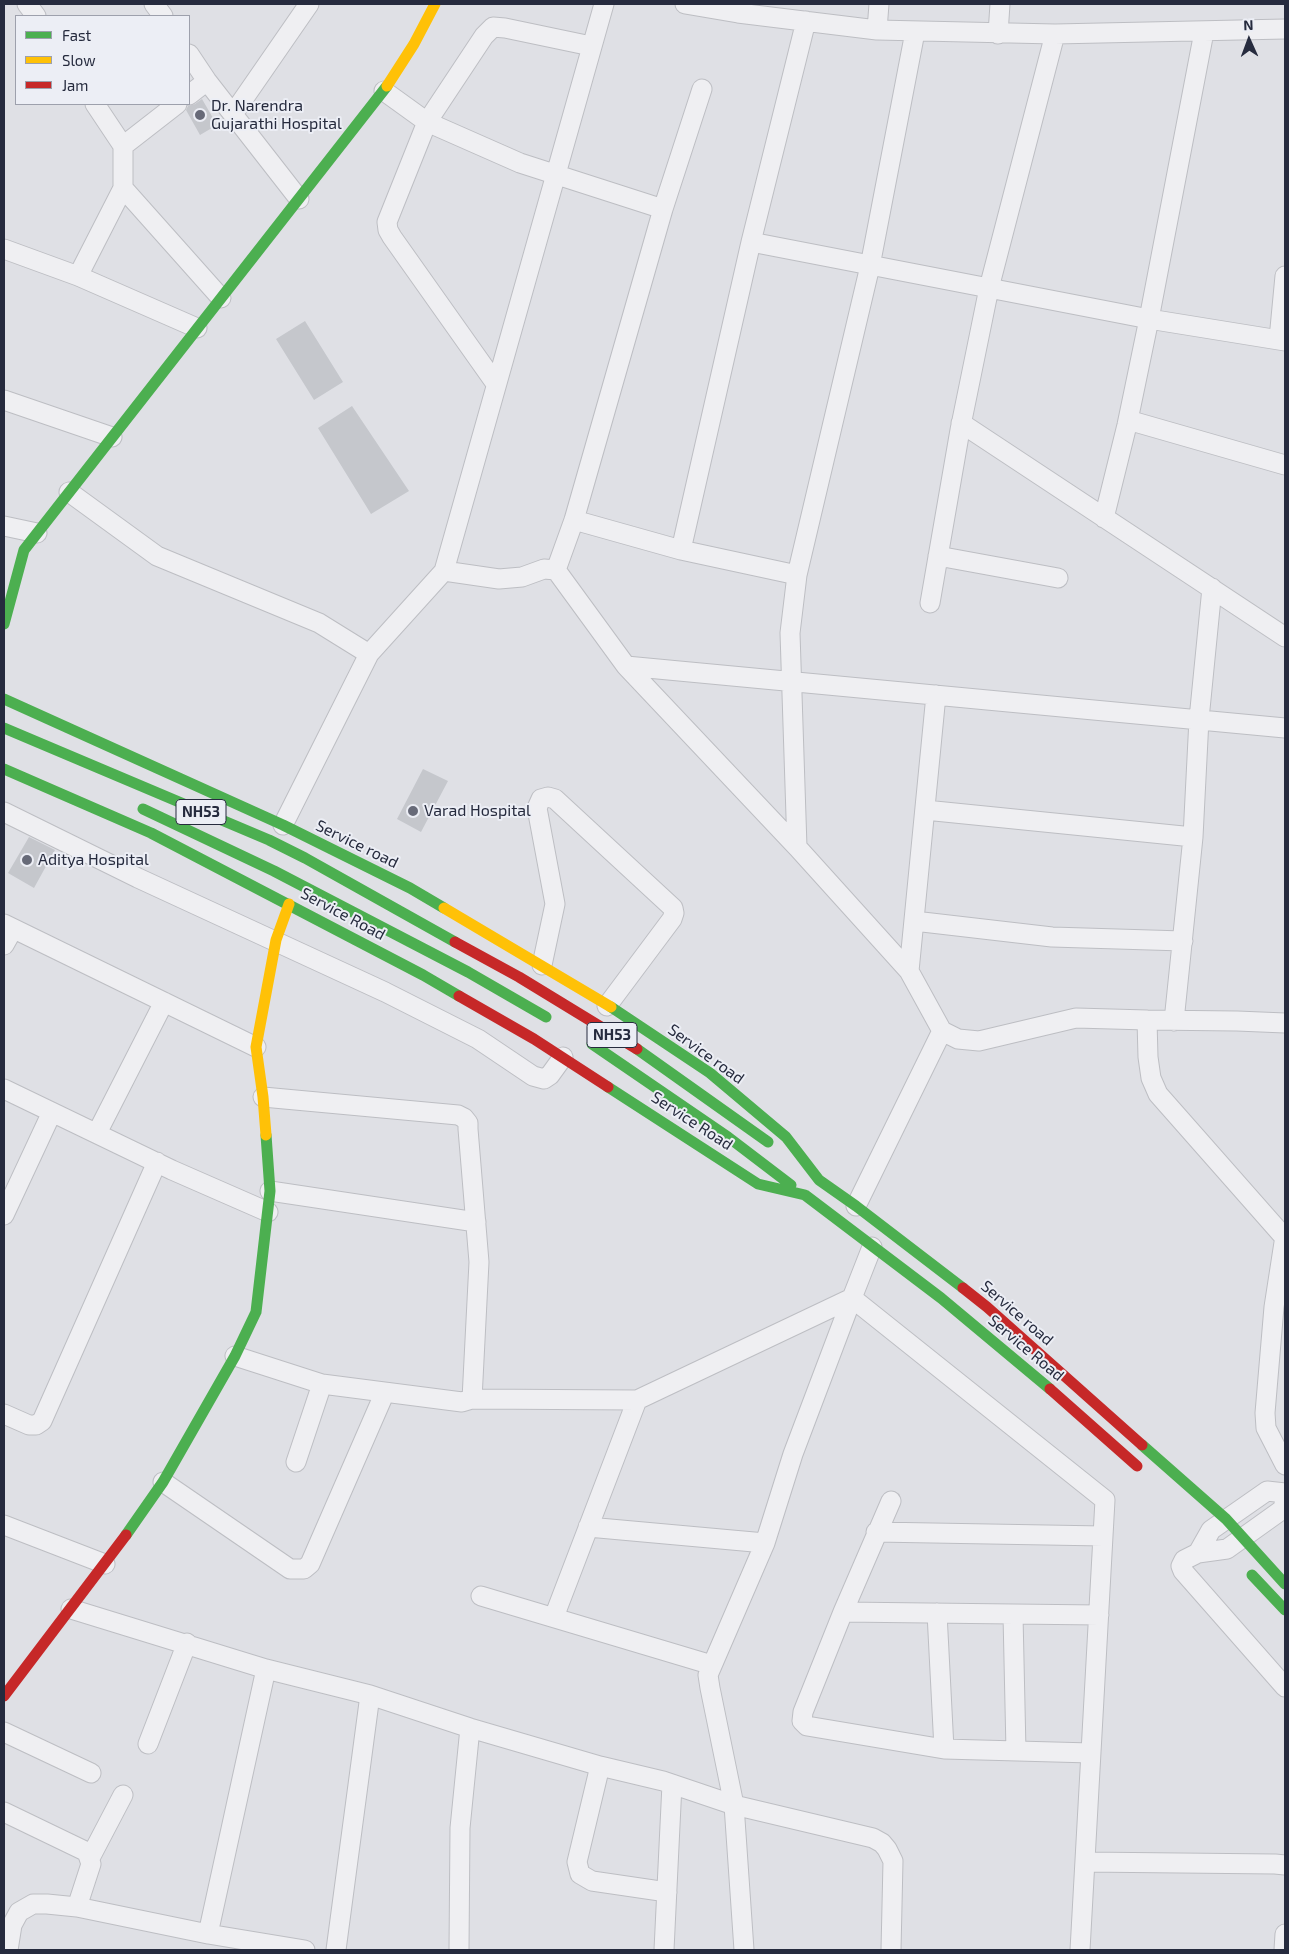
<!DOCTYPE html>
<style>
body{margin:0}
#map{position:relative;width:1289px;height:1954px;overflow:hidden;background:#dfe0e5;font-family:"Exo 2",sans-serif}
canvas{display:block}
.frame{position:absolute;inset:0;border:5px solid #262b3e;pointer-events:none}
.legend{position:absolute;left:15px;top:15px;width:175px;height:90px;box-sizing:border-box;background:#eceef5;border:1px solid #9da0ac;margin:0;padding:6px 9px;list-style:none;font-size:15px;color:#262b3e}
.legend li{display:flex;align-items:center;gap:10px;height:25px}
.legend b{width:25px;border:1px solid #9da0ac}
.north{position:absolute;left:1224px;top:15px;width:50px;height:50px;-webkit-text-stroke:4px #eceef5;paint-order:stroke;rotate:358deg;font-size:14px;font-weight:700;line-height:20px;text-align:center;color:#262b3e}
.north::after{content:'';display:block;margin:auto;width:18px;height:22px;background:#262b3e;clip-path:polygon(50% 0,100% 100%,50% 72%,0 100%)}
</style>
<div id="map">
<canvas width="1289" height="1954"></canvas>
<div class="frame"></div>
<ul class="legend">
<li><b style="height:6px;background:#4caf50"></b>Fast</li>
<li><b style="height:6px;background:#ffc107"></b>Slow</li>
<li><b style="height:6px;background:#c62828"></b>Jam</li>
</ul>
<div class="north">N</div>
</div>
<script>
const ctx = document.querySelector('canvas').getContext('2d');
ctx.lineJoin = 'round';
function fillPath(path, color) { ctx.fillStyle = color; ctx.fill(path, 'evenodd'); }
const shape = rows => new Path2D(rows.map(r => 'M' + r).join(''));
function strokePath(path, color, width, dash) { ctx.strokeStyle = color; ctx.lineWidth = width; ctx.lineCap = dash ? 'butt' : 'round'; ctx.setLineDash(dash || []); ctx.stroke(path); }
function write(font, color, halo, rows, align = 'center') {
  ctx.font = font + ' "Exo 2",sans-serif'; ctx.lineWidth = 4; ctx.setLineDash([]); ctx.textBaseline = 'middle'; ctx.strokeStyle = halo; ctx.fillStyle = color; for (const [text, x, y, turn = 0] of rows) {
    ctx.save(); ctx.translate(x, y); ctx.rotate((+turn || 0) * Math.PI / 180); ctx.textAlign = isNaN(turn) ? turn : align; if (halo) ctx.strokeText(text, 0, 0); ctx.fillText(text, 0, 0); ctx.restore();
  }
}
const building = shape([
 [202,99,217,125,200,135,186,110,188,106,195,104],
 [305,321,343,382,314,400,276,339],
 [352,406,409,491,371,514,318,428],
 [423,769,448,781,421,832,397,819],
 [29,837,55,850,34,888,8,873]
]);
const street = shape([
 [27,4,36,16],
 [154,4,163,16],
 [685,4,738,13,877,30,1055,34,1285,29],
 [877,30,879,4],
 [998,34,1000,4],
 [189,54,207,81,299,199],
 [384,91,427,122,520,163,663,209],
 [189,95,207,81],
 [95,104,123,146,123,188,221,298],
 [233,114,309,4],
 [123,146,177,104],
 [751,242,806,21],
 [4,249,78,276,197,328],
 [78,276,123,188],
 [1279,339,1285,276],
 [496,384,392,237,388,230,387,222,427,122,484,36,493,27,505,28,591,46],
 [4,400,112,437],
 [1128,420,1285,465],
 [961,423,1285,637],
 [69,492,157,556,319,623,369,654],
 [1104,518,1127,425,1149,319,1204,32],
 [574,520,681,550,797,575],
 [4,526,37,533],
 [681,550,751,242,1149,319,1285,341],
 [938,556,1058,578],
 [556,570,626,666,797,847,909,971,942,1031,958,1039,979,1041,1076,1018,1147,1020,1148,1057,1151,1078,1158,1094,1285,1238],
 [556,570,574,520,663,209,702,89],
 [444,571,499,579,522,577,544,569,556,570],
 [930,603,960,430,989,288,1055,34],
 [626,666,1285,728],
 [925,810,1193,837,1174,1021],
 [4,812,138,878,385,992,478,1039,533,1076,544,1079,550,1075,563,1057],
 [283,825,369,654,444,571,604,4],
 [1193,837,1199,719,1212,588],
 [797,847,790,633,797,575,870,266,915,32],
 [914,921,1052,937,1183,941],
 [4,924,256,1047],
 [4,945,13,929],
 [542,965,555,904,537,808,541,799,548,797,555,799,673,908,674,913,672,919,607,1006],
 [909,971,936,695],
 [1147,1020,1237,1021,1285,1023],
 [4,1089,172,1170,268,1212],
 [263,1097,458,1115,464,1118,468,1123,468,1129,479,1262,472,1399,637,1400],
 [97,1133,164,1002],
 [270,1191,476,1222],
 [856,1206,942,1031],
 [4,1215,52,1112],
 [1285,1236,1274,1307,1265,1413,1266,1428,1285,1465],
 [872,1247,852,1298,1105,1500,1080,1950],
 [235,1356,322,1384,462,1402,472,1399],
 [4,1414,29,1425,36,1425,42,1421,157,1162],
 [296,1462,322,1384],
 [163,1482,290,1569,304,1569,310,1564,385,1392],
 [1285,1499,1283,1509,1227,1549,1198,1553,1184,1560,1181,1566,1183,1571,1285,1687],
 [891,1501,843,1612,803,1712,802,1721,807,1726,944,1749,1091,1753],
 [4,1525,105,1564],
 [588,1527,765,1543],
 [876,1532,1103,1536],
 [1198,1553,1211,1530,1267,1491,1285,1493],
 [481,1596,712,1665],
 [71,1609,266,1669,370,1695,470,1728,600,1766,663,1781,734,1805,873,1838,882,1843,887,1849,893,1861,891,1950],
 [843,1612,1099,1615],
 [937,1613,944,1749],
 [1013,1615,1016,1751],
 [554,1617,637,1400,852,1298],
 [4,1732,91,1773],
 [148,1744,187,1643],
 [600,1766,577,1862,580,1874,592,1881,667,1892],
 [4,1812,87,1852,91,1864,77,1907],
 [90,1858,123,1795],
 [1085,1862,1275,1864,1285,1865],
 [208,1934,266,1669],
 [8,1950,12,1925,19,1912,33,1904,47,1904,77,1907,208,1934,305,1950],
 [336,1950,370,1695],
 [459,1950,460,1828,470,1728],
 [664,1950,672,1784],
 [744,1950,734,1805,710,1688,708,1675,765,1543,793,1454,852,1298],
 [1284,1950,1285,1934]
]);
const fast = shape([
 [4,624,24,550,387,86],
 [4,699,283,825,410,888,444,908],
 [4,728,269,840,305,858,455,942],
 [4,769,151,833,423,975,459,996],
 [143,809,274,871,468,972,546,1017],
 [611,1007,710,1073,786,1137,819,1180,856,1206,963,1288],
 [592,1044,728,1137,791,1185],
 [637,1049,768,1142],
 [608,1087,758,1184,805,1195,941,1298,1050,1389],
 [1142,1445,1226,1519,1285,1584],
 [126,1535,163,1482,235,1356,256,1312,270,1191,266,1135],
 [1252,1575,1285,1610]
]);
const slow = shape([
 [387,86,414,44,435,4],
 [444,908,611,1007],
 [266,1135,263,1097,256,1047,276,940,289,904]
]);
const jam = shape([
 [455,942,519,977,637,1049],
 [459,996,534,1039,608,1087],
 [963,1288,987,1307,1142,1445],
 [1050,1389,1137,1466],
 [4,1696,126,1535]
]);
const markers = [
 [200,115,6,"#676a78"],
 [413,811,6,"#676a78"],
 [27,860,6,"#676a78"]
];
const shields = [
 [201,812,50],
 [612,1035,50]
];
const shieldNames = [
 ["NH53",201,812],
 ["NH53",612,1035]
];
const poiNames = [
 ["Dr. Narendra",211,106],
 ["Gujarathi Hospital",211,124],
 ["Varad Hospital",424,811],
 ["Aditya Hospital",38,860]
];
const streetNames = [
 ["Service road",357,844,26],
 ["Service Road",343,914,28],
 ["Service road",706,1054,36],
 ["Service Road",692,1121,33],
 ["Service road",1017,1313,41],
 ["Service Road",1026,1348,40]
];
fillPath(building, '#c5c7cc');
strokePath(street, '#bdbec3', 21);
strokePath(street, '#efeff2', 19);
strokePath(fast, '#4caf50', 11);
strokePath(slow, '#ffc107', 11);
strokePath(jam, '#c62828', 11);
for (const [x, y, r, color] of markers) { const dot = new Path2D(); dot.arc(x, y, r, 0, 2 * Math.PI); ctx.fillStyle = color; ctx.fill(dot); strokePath(dot, '#eceef5', 2); }
for (const [x, y, w] of shields) { const box = new Path2D(); box.roundRect(x - w / 2, y - 12.5, w, 25, 4); ctx.fillStyle = '#eceef5'; ctx.fill(box); strokePath(box, '#262b3e', 1); }
write('bold 15px', '#262b3e', null, shieldNames);
write('16px', '#262b3e', '#eceef5', poiNames, 'left');
write('16px', '#262b3e', '#eceef5', streetNames);
</script>
